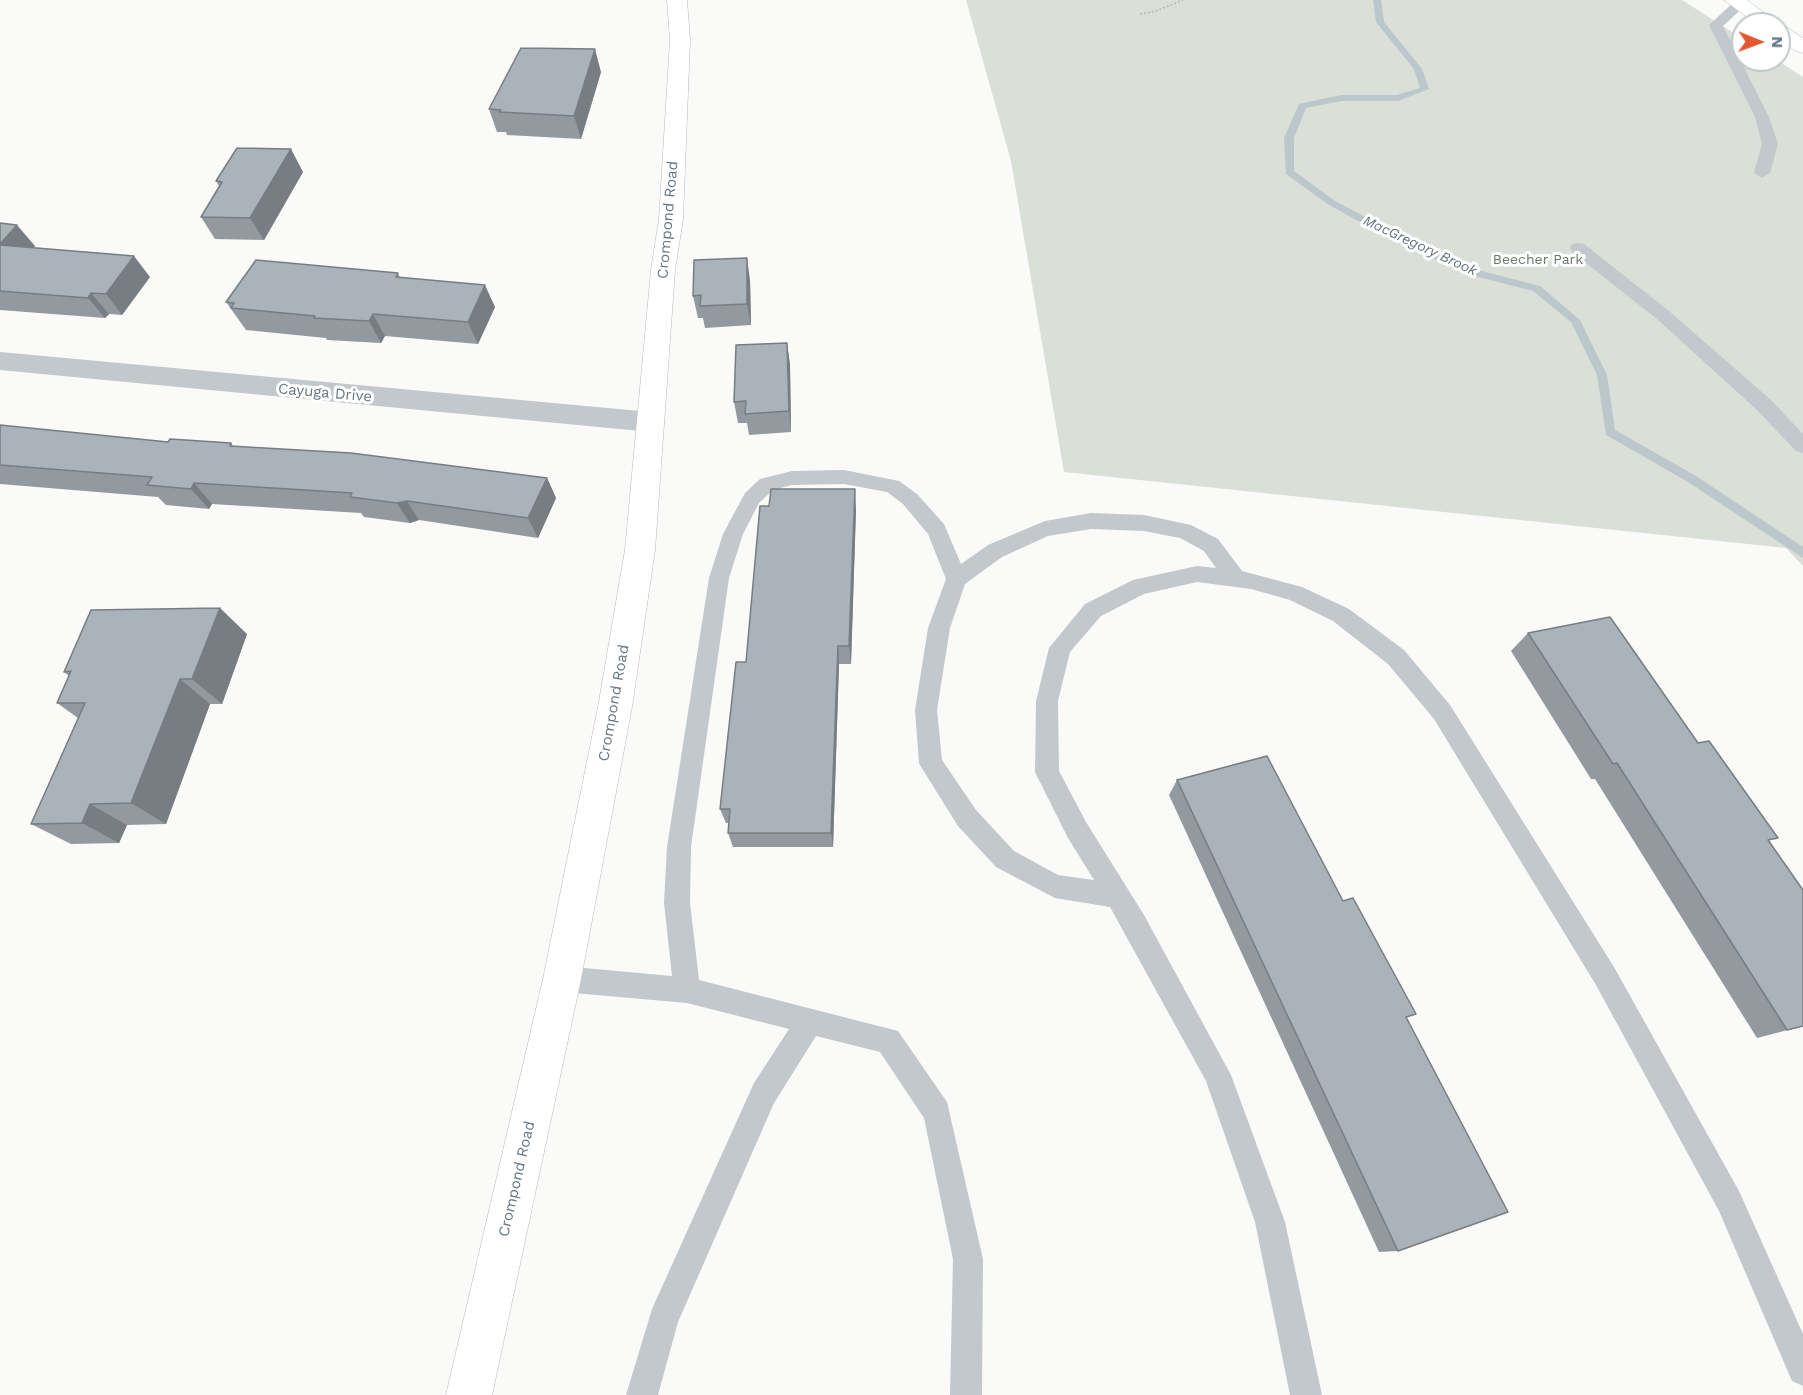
<!DOCTYPE html>
<style>
body{margin:0}
#map{position:relative;width:1803px;height:1395px;overflow:hidden;background:#fafaf8;font-family:"Work Sans",sans-serif}
canvas{display:block}
.north{position:absolute;left:1731px;top:12px;width:60px;height:60px;box-sizing:border-box;background:#fff;border:2px solid #c1c8cd;border-radius:50%;rotate:91deg;font-size:16px;font-weight:700;line-height:24px;text-align:center;color:#657683}
.north::after{content:'';display:block;margin:auto;width:21px;height:27px;background:#e4572e;clip-path:polygon(50% 0,100% 100%,50% 72%,0 100%)}
</style>
<div id="map">
<canvas width="1803" height="1395"></canvas>
<div class="north">N</div>
</div>
<script>
const ctx = document.querySelector('canvas').getContext('2d');
ctx.lineJoin = 'round';
function fillPath(path, color) { ctx.fillStyle = color; ctx.fill(path, 'evenodd'); }
const shape = rows => new Path2D(rows.map(r => 'M' + r).join(''));
function strokePath(path, color, width, dash) { ctx.strokeStyle = color; ctx.lineWidth = width; ctx.lineCap = dash ? 'butt' : 'round'; ctx.setLineDash(dash || []); ctx.stroke(path); }
function write(font, color, halo, rows, align = 'center') {
  ctx.font = font + ' "Work Sans",sans-serif'; ctx.lineWidth = 6; ctx.setLineDash([]); ctx.textBaseline = 'middle'; ctx.strokeStyle = halo; ctx.fillStyle = color; for (const [text, x, y, turn = 0] of rows) {
    ctx.save(); ctx.translate(x, y); ctx.rotate((+turn || 0) * Math.PI / 180); ctx.textAlign = isNaN(turn) ? turn : align; if (halo) ctx.strokeText(text, 0, 0); ctx.fillText(text, 0, 0); ctx.restore();
  }
}
const green = shape([
 [966,0,1682,0,1743,39,1743,60,1777,60,1803,77,1803,566,1786,548,1064,472,1011,161]
]);
const stream = shape([
 [1373,0,1381,0,1384,22,1422,69,1429,89,1398,101,1341,101,1306,108,1294,138,1294,171,1335,201,1401,236,1474,269,1540,286,1580,320,1607,375,1615,430,1696,476,1803,547,1803,558,1688,482,1606,435,1597,375,1571,322,1533,291,1467,274,1393,240,1329,205,1286,174,1284,138,1299,104,1341,95,1397,95,1420,88,1414,69,1376,22,1373,0]
]);
const path = shape([
 [1140,14,1156,11,1183,0]
]);
const lane = shape([
 [1740,0,1747,4,1723,26,1769,117,1778,144,1770,173,1762,178,1754,173,1762,144,1755,117,1709,25,1735,1,1740,0],
 [1578,243,1584,244,1669,311,1771,400,1803,434,1803,453,1796,451,1757,410,1657,319,1572,252,1570,248,1572,244,1578,243],
 [844,470,899,481,917,494,944,524,961,564,988,545,1045,521,1091,513,1144,515,1191,525,1218,539,1242,571,1302,587,1349,609,1404,650,1450,705,1614,967,1739,1191,1803,1334,1803,1386,1792,1381,1719,1211,1596,985,1434,719,1388,664,1333,621,1290,600,1251,589,1197,582,1144,594,1101,616,1070,652,1058,701,1059,771,1086,822,1144,915,1231,1075,1285,1222,1322,1395,1290,1395,1255,1222,1206,1081,1110,907,1055,898,996,867,958,826,923,770,919,763,915,710,928,628,946,579,928,534,903,504,887,492,844,484,792,485,773,490,759,503,743,534,729,578,691,847,690,903,699,980,898,1031,947,1102,983,1259,982,1395,950,1395,953,1259,924,1118,880,1052,816,1036,774,1103,678,1322,658,1395,626,1395,652,1309,754,1083,789,1029,687,1003,562,992,553,988,549,979,553,970,562,966,672,976,664,903,667,847,709,578,723,534,745,493,760,479,792,471,844,470],
 [1091,529,1144,531,1180,538,1204,551,1216,568,1197,566,1133,580,1085,604,1049,648,1036,701,1035,772,1068,838,1094,880,1058,875,1014,851,976,810,942,760,937,710,950,628,965,584,1002,557,1048,536,1091,529]
]);
const street = shape([
 [0,352,651,412,661,415,665,422,661,429,651,432,0,370,0,352]
]);
const primary = shape([
 [667,0,687,0,690,40,683,219,675,270,655,550,632,707,581,979,492,1395,446,1395,543,979,598,707,625,550,651,270,659,219,670,40,667,0],
 [1724,0,1747,0,1779,24,1756,24,1724,0],
 [1779,25,1786,27,1803,38,1803,53,1796,51,1779,40,1779,25]
]);
const wall = shape([
 [601,72,581,139,507,135,506,132,497,132,489,109],
 [303,172,264,240,215,239,201,217,219,186,216,181],
 [0,223,35,246,33,248,150,277,122,315,109,314,105,318,0,310],
 [398,273,400,278,495,307,478,344,385,336,381,343,327,340,326,338,246,330,226,302],
 [750,280,751,325,705,328,703,318,698,318,693,296],
 [787,343,790,365,791,432,749,435,747,423,738,423,734,402],
 [0,425,168,442,231,443,234,447,547,478,556,498,538,538,419,520,410,523,364,517,361,513,212,504,209,509,166,505,158,497,0,484],
 [856,509,851,664,839,664,833,847,733,847,728,833,729,823,726,823,720,809,746,662],
 [1528,633,1698,743,1770,842,1803,1026,1757,1038,1595,779,1591,779,1511,651],
 [247,634,222,704,210,704,166,824,127,825,119,843,71,844,31,824,78,718,57,703,69,676,64,672],
 [1177,780,1343,901,1407,1019,1398,1251,1379,1252,1169,795]
]);
const shadedWall = shape([
 [595,49,601,72,581,139,574,116],
 [291,149,303,172,264,240,250,218],
 [17,225,35,246,17,266,0,247,0,244],
 [134,256,150,277,122,315,106,294],
 [747,258,750,280,751,325,747,304],
 [485,285,495,307,478,344,468,322],
 [91,293,109,314,105,318,88,298],
 [373,314,385,336,381,343,369,321],
 [787,343,790,365,791,432,789,411],
 [547,478,556,498,538,538,528,518],
 [194,483,212,504,209,509,191,489],
 [855,489,856,509,851,664,849,646],
 [407,501,419,520,410,523,397,503],
 [220,608,247,634,222,704,192,679],
 [838,646,839,664,833,847,831,833],
 [180,679,210,704,166,824,131,803],
 [90,804,127,825,119,843,82,823]
]);
const building = shape([
 [521,48,595,49,574,116,499,112,501,110,489,109,521,48],
 [237,148,291,149,250,218,201,217,222,182,216,181,237,148],
 [0,223,17,225,0,244,0,223],
 [0,245,134,256,106,294,91,293,88,298,0,291,0,245],
 [747,258,747,304,700,306,701,295,693,296,694,260,747,258],
 [256,260,398,273,396,277,485,285,468,322,373,314,369,321,314,318,315,316,231,308,234,303,226,302,256,260],
 [787,343,789,411,745,414,746,401,734,402,736,345,787,343],
 [0,425,168,442,170,439,231,443,230,446,351,453,547,478,528,518,407,501,397,503,350,497,352,493,194,483,191,489,147,485,152,477,0,465,0,425],
 [771,489,855,489,849,646,838,646,831,833,728,833,730,809,720,809,736,662,746,662,760,506,769,506,771,489],
 [220,608,192,679,180,679,131,803,90,804,82,823,31,824,85,703,57,703,71,671,64,672,91,610,220,608],
 [1610,617,1698,743,1709,741,1778,838,1768,840,1803,890,1803,1026,1787,1030,1617,763,1613,764,1528,633,1610,617],
 [1267,756,1343,901,1353,898,1416,1014,1406,1017,1508,1212,1398,1251,1177,780,1267,756]
]);
const farWaternames = [
 ["MacGregory Brook",1420,246,25]
];
const farParknames = [
 ["Beecher Park",1538,260]
];
const streetNames = [
 ["Crompond Road",668,220,-85],
 ["Cayuga Drive",325,393,5],
 ["Crompond Road",614,703,-80],
 ["Crompond Road",517,1179,-77]
];
fillPath(green, '#dadfd7');
fillPath(stream, '#bbc7cb');
strokePath(primary, '#b5babe', 1);
strokePath(path, '#bbbfc2', 2, [2, 2]);
fillPath(lane, '#c3c8cc');
fillPath(street, '#c3c8cc');
fillPath(primary, '#fff');
fillPath(wall, '#929a9f');
fillPath(shadedWall, '#777d82');
fillPath(building, '#aab3b9');
strokePath(building, '#777d82', 1.5);
write('italic 14px', '#60757c', '#fff', farWaternames);
write('14px', '#687a64', '#fff', farParknames);
write('15px', '#657683', '#fff', streetNames);
</script>
